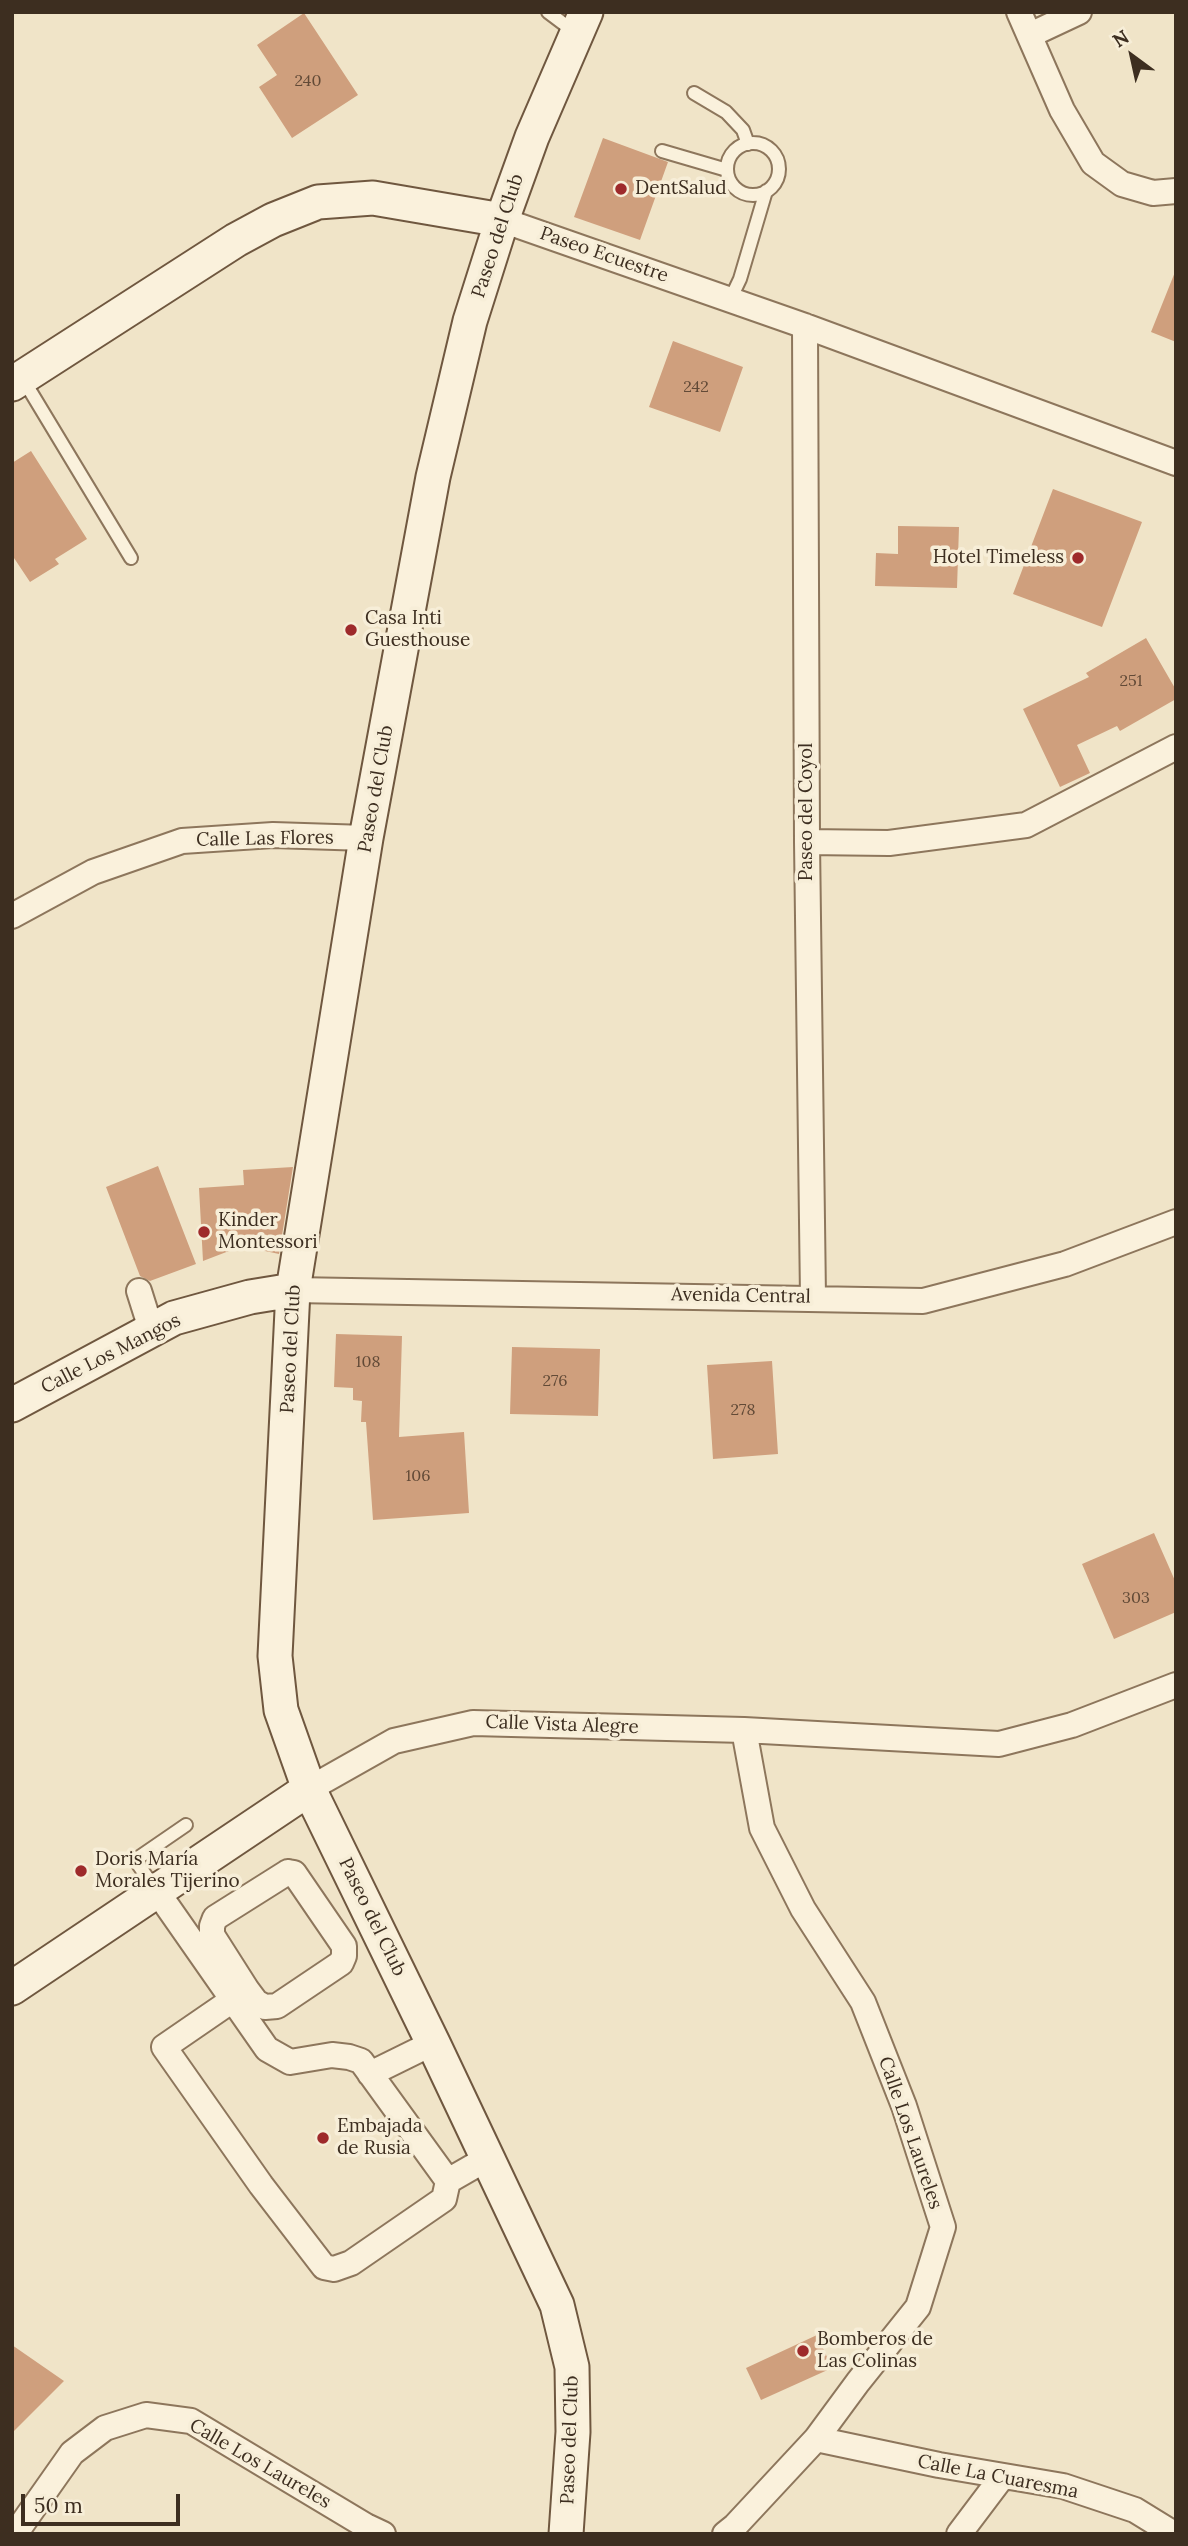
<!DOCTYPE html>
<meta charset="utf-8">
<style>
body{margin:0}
#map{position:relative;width:1188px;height:2546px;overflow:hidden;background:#f0e4c8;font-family:Lora,serif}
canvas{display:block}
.frame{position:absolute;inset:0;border:14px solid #3d2e20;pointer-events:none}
.north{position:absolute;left:1097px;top:21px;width:70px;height:70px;-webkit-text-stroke:5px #f7eed8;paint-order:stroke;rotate:327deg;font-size:19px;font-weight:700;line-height:28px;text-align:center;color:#3d2e20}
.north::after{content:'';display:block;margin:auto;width:24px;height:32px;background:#3d2e20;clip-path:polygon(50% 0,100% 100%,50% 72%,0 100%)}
.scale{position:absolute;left:21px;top:2494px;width:159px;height:32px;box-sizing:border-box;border:4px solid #3d2e20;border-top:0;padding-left:9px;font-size:21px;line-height:24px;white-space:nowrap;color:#3d2e20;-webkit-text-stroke:5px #f7eed8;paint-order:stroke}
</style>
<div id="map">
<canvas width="1188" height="2546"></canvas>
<div class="frame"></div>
<div class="north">N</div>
<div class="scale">50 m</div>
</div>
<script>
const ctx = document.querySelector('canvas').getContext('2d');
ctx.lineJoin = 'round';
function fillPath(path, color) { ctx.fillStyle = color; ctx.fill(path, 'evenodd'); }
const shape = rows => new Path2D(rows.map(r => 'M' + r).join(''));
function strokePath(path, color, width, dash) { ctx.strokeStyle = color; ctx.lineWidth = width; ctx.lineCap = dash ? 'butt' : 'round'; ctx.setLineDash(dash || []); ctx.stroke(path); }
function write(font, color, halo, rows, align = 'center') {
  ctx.font = font + ' Lora,serif'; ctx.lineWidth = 7; ctx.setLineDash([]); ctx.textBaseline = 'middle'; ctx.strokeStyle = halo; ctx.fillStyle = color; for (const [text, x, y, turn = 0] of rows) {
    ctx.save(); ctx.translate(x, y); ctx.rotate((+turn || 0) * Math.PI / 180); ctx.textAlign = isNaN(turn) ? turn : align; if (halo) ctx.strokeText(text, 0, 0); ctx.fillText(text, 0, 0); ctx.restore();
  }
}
const building = shape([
 [304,13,358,95,292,138,259,87,277,75,257,45],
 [603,138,668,162,640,240,574,217],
 [1175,272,1176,272,1176,342,1151,332],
 [673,341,743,367,720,432,649,407],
 [31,451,87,539,55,559,59,564,30,582,12,555,12,463],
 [1053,489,1142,522,1102,627,1013,594],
 [898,526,959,527,957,588,875,586,876,553,898,554],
 [1146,638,1176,690,1176,699,1120,731,1117,726,1077,745,1090,773,1060,787,1023,709,1089,677,1086,673],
 [158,1166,196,1264,150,1281,140,1276,106,1187],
 [293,1167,279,1254,242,1246,203,1261,199,1188,244,1185,243,1170],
 [336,1334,402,1336,399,1437,464,1432,469,1513,373,1520,366,1422,361,1422,362,1401,353,1400,353,1388,334,1387],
 [512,1347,600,1349,598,1416,510,1414],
 [772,1361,778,1454,713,1459,707,1365],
 [1154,1533,1176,1583,1176,1612,1114,1639,1082,1564],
 [817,2335,832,2368,761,2400,746,2368],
 [12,2345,64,2381,12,2433]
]);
const lane = shape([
 [548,12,576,33],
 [694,93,726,112,743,130,748,144],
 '727 169a26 26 0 1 1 52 0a26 26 0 1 1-52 0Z',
 [662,151,727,170],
 [730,300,740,279,766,191],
 [23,379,131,558],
 [156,1890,135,1860,186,1825]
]);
const street = shape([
 [1019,12,1062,110,1093,163,1122,184,1153,193,1176,191],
 [1030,35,1079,12],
 [502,220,805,326,1176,463],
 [805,326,807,842,813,1297],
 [807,842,889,843,1026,825,1176,747],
 [12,916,93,872,182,841,273,835,366,838],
 [293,1290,923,1301,1065,1264,1176,1222],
 [139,1291,151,1329],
 [309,1789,394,1741,473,1723,744,1730,999,1744,1072,1725,1176,1685],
 [288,1872,294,1873,344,1946,344,1956,341,1963,277,2006,265,2007,256,2002,247,1990,212,1935,212,1926,215,1918,288,1872],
 [156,1890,267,2049,290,2062,332,2055,349,2057,361,2061,448,2181],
 [247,1990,164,2047,261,2185,324,2267,334,2269,351,2263,444,2199,448,2181,488,2158],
 [370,2074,433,2043],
 [816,2439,939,2465,1063,2486,1135,2510,1174,2534],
 [15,2534,72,2453,105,2428,146,2415,191,2421,366,2526,383,2534],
 [725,2534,735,2526,816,2439,858,2382,918,2307,943,2227,904,2106,863,2002,803,1909,762,1828,744,1730],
 [959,2534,1002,2477]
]);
const secondary = shape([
 [12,384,236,240,273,220,318,202,373,198,502,220],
 [12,1405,174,1318,250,1297,293,1290],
 [12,1988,309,1789],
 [566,2534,573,2432,572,2367,557,2305,433,2043,309,1789,281,1710,275,1656,293,1290,366,838,433,477,470,321,502,220,532,137,586,12]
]);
const markers = [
 [621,189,7,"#9e2a2b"],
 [1078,558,7,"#9e2a2b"],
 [351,630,7,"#9e2a2b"],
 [204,1232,7,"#9e2a2b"],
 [81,1871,7,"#9e2a2b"],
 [323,2138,7,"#9e2a2b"],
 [803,2351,7,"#9e2a2b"]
];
const numberNames = [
 ["240",308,81],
 ["242",696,387],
 ["251",1131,681],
 ["108",368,1362],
 ["276",555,1381],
 ["278",743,1410],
 ["106",418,1476],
 ["303",1136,1598]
];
const poiNames = [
 ["DentSalud",635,189],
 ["Hotel Timeless",1064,558,"right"],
 ["Casa Inti",365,619],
 ["Guesthouse",365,641],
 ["Kinder",218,1221],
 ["Montessori",218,1243],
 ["Doris María",95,1860],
 ["Morales Tijerino",95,1882],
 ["Embajada",337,2127],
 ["de Rusia",337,2149],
 ["Bomberos de",817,2340],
 ["Las Colinas",817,2362]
];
const streetNames = [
 ["Paseo del Club",498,236,-72],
 ["Paseo Ecuestre",604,255,19],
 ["Paseo del Club",376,789,-80],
 ["Paseo del Coyol",807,812,-90],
 ["Calle Las Flores",265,839,-1],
 ["Avenida Central",741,1296,1],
 ["Paseo del Club",291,1349,-87],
 ["Calle Los Mangos",111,1354,-27],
 ["Calle Vista Alegre",562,1725,2],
 ["Paseo del Club",372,1917,64],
 ["Calle Los Laureles",910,2133,71],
 ["Paseo del Club",570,2440,-88],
 ["Calle Los Laureles",260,2464,30],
 ["Calle La Cuaresma",998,2477,11]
];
fillPath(building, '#cf9f7d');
strokePath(lane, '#8d765c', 16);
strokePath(street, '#8d765c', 28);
strokePath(secondary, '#6f573f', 37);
strokePath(lane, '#faf1dc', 12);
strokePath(street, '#faf1dc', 24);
strokePath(secondary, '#faf1dc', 33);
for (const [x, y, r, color] of markers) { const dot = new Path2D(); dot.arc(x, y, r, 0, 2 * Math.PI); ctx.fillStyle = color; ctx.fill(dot); strokePath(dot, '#f7eed8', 2.5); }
write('16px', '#624a37', null, numberNames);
write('19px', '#3d2e20', '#f7eed8', poiNames, 'left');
write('19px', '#3d2e20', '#f7eed8', streetNames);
</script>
